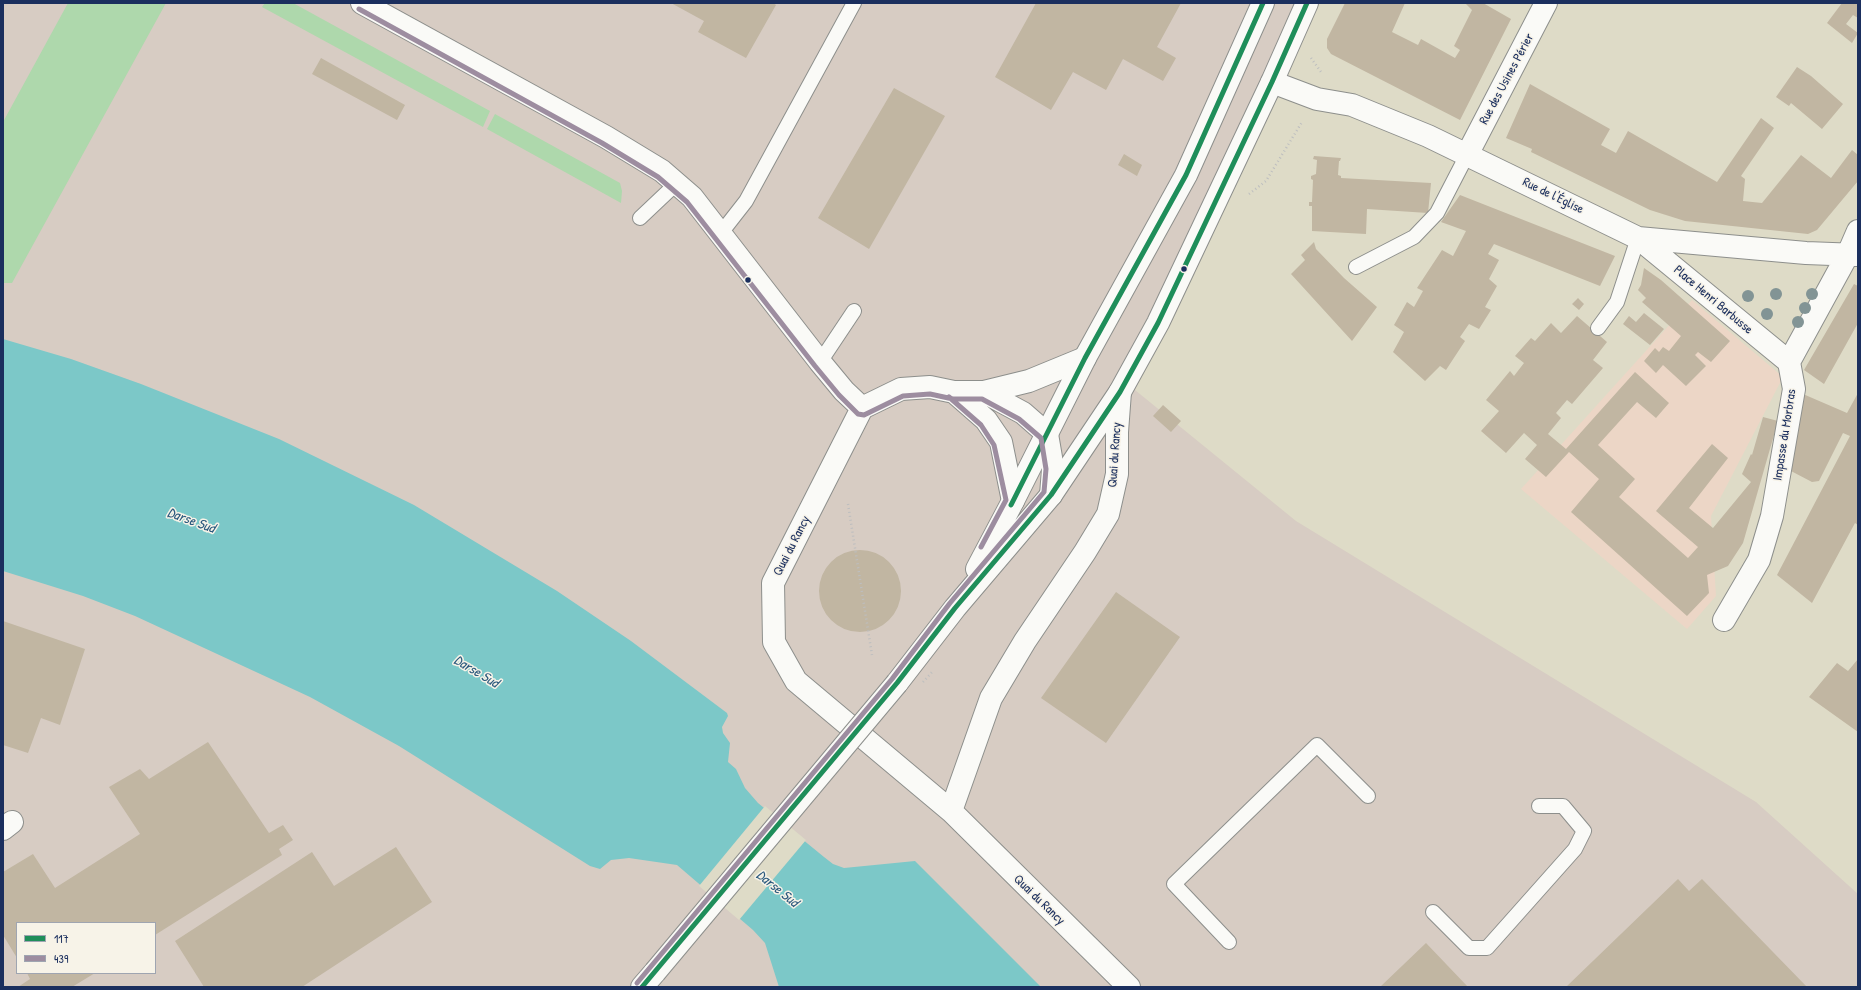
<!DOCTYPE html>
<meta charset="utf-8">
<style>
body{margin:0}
#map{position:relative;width:1861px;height:990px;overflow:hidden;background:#dedbc7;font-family:"Patrick Hand",sans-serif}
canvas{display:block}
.frame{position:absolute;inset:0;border:4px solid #1b2f5e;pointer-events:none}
.legend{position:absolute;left:16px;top:922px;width:140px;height:52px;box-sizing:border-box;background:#f7f3e8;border:1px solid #9fa5b1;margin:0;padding:5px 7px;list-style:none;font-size:12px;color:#1b2f5e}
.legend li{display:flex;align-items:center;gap:8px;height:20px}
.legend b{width:20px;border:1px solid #9fa5b1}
</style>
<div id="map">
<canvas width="1861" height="990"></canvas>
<div class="frame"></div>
<ul class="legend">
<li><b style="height:5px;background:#1f8e5a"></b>117</li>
<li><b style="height:5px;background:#9d8da0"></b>439</li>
</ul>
</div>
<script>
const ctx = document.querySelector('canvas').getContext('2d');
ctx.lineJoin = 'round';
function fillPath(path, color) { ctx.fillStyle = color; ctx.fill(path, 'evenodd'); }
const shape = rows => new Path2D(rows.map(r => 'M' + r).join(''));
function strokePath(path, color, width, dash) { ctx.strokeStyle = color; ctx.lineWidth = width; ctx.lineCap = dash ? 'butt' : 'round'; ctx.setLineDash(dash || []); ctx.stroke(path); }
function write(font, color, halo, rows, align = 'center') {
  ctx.font = font + ' "Patrick Hand",sans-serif'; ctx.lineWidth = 3; ctx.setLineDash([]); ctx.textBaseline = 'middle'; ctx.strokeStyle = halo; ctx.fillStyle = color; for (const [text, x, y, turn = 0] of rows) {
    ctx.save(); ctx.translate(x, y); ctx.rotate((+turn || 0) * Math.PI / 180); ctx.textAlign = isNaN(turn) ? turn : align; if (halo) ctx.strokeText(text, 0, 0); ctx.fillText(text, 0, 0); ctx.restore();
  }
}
const built = shape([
 [1692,300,1783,377,1711,516,1716,596,1687,629,1521,489]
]);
const industrial = shape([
 [3,3,1303,3,1135,390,1296,521,1756,802,1858,894,1858,987,3,987],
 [17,923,155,923,155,973,17,973]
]);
const green = shape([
 [68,3,166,3,12,283,3,283,3,122],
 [265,3,293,3,490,111,483,127,262,7],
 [495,114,620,183,622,191,621,203,487,129]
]);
const water = shape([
 [3,339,71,359,141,384,279,439,414,505,557,591,631,641,727,713,728,716,722,727,723,733,730,743,728,762,736,769,745,788,758,803,824,857,833,864,844,868,915,861,1041,987,779,987,765,943,753,930,677,865,629,858,611,860,600,869,590,866,399,746,310,697,135,616,83,596,3,571]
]);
const pier = shape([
 [765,806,806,840,739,920,699,886]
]);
const building = shape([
 [671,3,773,3,776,5,746,58,698,32,704,21],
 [1036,3,1181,3,1157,47,1176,58,1163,81,1123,59,1106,90,1073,72,1051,110,995,77],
 [1345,3,1405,3,1392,32,1418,45,1421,39,1455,58,1460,50,1454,46,1472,10,1465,3,1483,3,1511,19,1460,120,1331,54,1327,48,1327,39],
 [1842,3,1858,3,1858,18,1853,15,1846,24,1858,33,1852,43,1827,23],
 [321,58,405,105,397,120,312,74],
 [1797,67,1811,76,1843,104,1822,129,1791,103,1789,106,1776,97],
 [1530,84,1610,129,1601,145,1616,153,1628,131,1717,182,1761,118,1774,128,1741,176,1745,179,1743,201,1762,203,1801,155,1831,178,1852,150,1858,155,1858,181,1817,230,1808,234,1685,221,1650,210,1531,152,1532,149,1506,138],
 [894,88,945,116,869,249,818,218],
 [1124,154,1142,165,1137,176,1118,165],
 [1314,156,1341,158,1340,161,1339,161,1338,175,1341,176,1341,178,1431,183,1428,213,1367,209,1366,234,1312,231,1312,206,1309,206,1309,202,1312,202,1313,180,1311,179,1311,176,1316,174,1317,160,1313,159],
 [1460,195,1615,256,1600,286,1494,244,1488,254,1499,260,1489,279,1497,286,1485,307,1491,310,1479,329,1469,324,1460,337,1465,341,1446,370,1440,366,1425,381,1393,352,1404,332,1394,325,1407,302,1414,307,1423,291,1417,288,1442,250,1453,256,1466,231,1441,222],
 [1314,242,1316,249,1344,278,1377,307,1352,341,1291,274,1305,260,1301,255],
 [1644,268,1661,280,1730,341,1711,362,1698,352,1695,355,1706,366,1686,386,1663,365,1656,373,1644,361,1655,348,1659,352,1663,347,1669,351,1681,336,1642,302,1646,298,1638,290,1641,285],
 [1854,284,1858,286,1858,323,1824,384,1804,370],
 [1578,298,1584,304,1579,310,1572,304],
 [1644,313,1664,329,1650,345,1623,324,1629,316,1636,322],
 [1577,316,1607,342,1593,360,1603,368,1572,404,1567,400,1556,413,1561,418,1548,434,1566,449,1635,372,1669,403,1656,418,1637,402,1598,445,1635,479,1619,497,1688,558,1698,547,1656,511,1712,444,1728,458,1689,508,1713,528,1751,482,1742,474,1751,454,1752,455,1763,417,1778,421,1743,543,1728,566,1707,575,1709,593,1687,616,1571,512,1599,479,1569,452,1546,477,1525,459,1537,445,1524,433,1506,453,1481,431,1499,411,1486,400,1510,371,1514,376,1524,363,1515,356,1531,338,1535,341,1551,323,1561,333],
 [1858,393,1858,525,1855,523,1812,603,1777,575,1850,436,1843,433,1819,481,1812,482,1791,471,1798,413,1803,394,1847,413],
 [1163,405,1181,421,1171,432,1153,416],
 '819 591a41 41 0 1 1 82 0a41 41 0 1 1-82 0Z',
 [1116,592,1180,637,1106,743,1041,698],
 [3,621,85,649,60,725,41,718,28,753,3,745],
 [1858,659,1858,732,1809,697,1837,663,1848,671],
 [208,742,269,833,283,825,293,840,279,849,282,855,155,935,155,923,17,923,17,958,3,935,3,872,33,854,55,888,140,834,109,787,140,769,149,779],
 [396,847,432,902,302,987,204,987,175,941,312,852,334,886],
 [1678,879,1689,891,1702,879,1807,987,1566,987],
 [1426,943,1468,987,1380,987],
 [27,973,95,973,72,987,18,987,30,979]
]);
const path = shape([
 [1311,58,1321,72],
 [1249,194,1266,181,1302,122],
 [848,504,872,655]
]);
const service = shape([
 [640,218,677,183],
 [721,233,746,201,854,3],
 [1356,267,1414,237,1437,213,1467,155],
 [1598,328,1617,302,1638,238],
 [820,362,854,311],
 [1433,912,1469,948,1487,948,1575,849,1584,831,1563,806,1539,806],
 [1229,942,1174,884,1317,745,1368,796]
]);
const minor = shape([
 [362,3,606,137,662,171,692,197,820,362,844,391,862,408],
 [1272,82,1317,99,1352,105,1428,136,1638,238,1806,253,1858,255],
 [1467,155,1546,3],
 [1638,238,1789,362],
 [954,392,986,420,1001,442,1013,501],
 [984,392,1029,381,1085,358],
 [862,408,773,583,774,642,796,681,951,811,1129,987],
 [862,408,901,389,930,387,954,392,984,392,1023,413,1047,434,1053,469,1051,495],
 [1724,620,1759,560,1772,516,1794,389,1789,362,1848,254,1858,231],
 [951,811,991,698,1025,641,1085,552,1108,514,1117,474,1117,432,1120,392],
 [3,829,12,822]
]);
const secondary = shape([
 [977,569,1013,501,1085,358,1186,175,1263,3],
 [897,683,955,608,1051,495,1120,392,1158,323,1272,82,1307,3],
 [642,987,655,972]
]);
const pathBridge = shape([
 [923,682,933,671]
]);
const secondaryBridge = shape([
 [655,972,897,683]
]);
const bus1 = shape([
 [1011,505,1085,358,1186,175,1263,3],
 [642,987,897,683,955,608,1051,495,1120,392,1158,323,1272,82,1307,3]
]);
const bus2 = shape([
 [359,9,602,143,658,177,687,202,815,366,839,395,858,414,864,415,903,396,930,394,953,399,982,399,1019,419,1041,438,1046,469,1044,492,950,603,892,679,637,983],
 [949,397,981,425,994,445,1006,500,981,547]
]);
const trees = [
 [1776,294],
 [1812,294],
 [1748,296],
 [1805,308],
 [1767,314],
 [1798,322]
];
const markers = [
 [1184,269,3.5,"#1b2f5e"],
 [748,280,3.5,"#1b2f5e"]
];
const streetNames = [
 ["Rue des Usines Périer",1507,79,-62],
 ["Rue de l'Église",1553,196,26],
 ["Place Henri Barbusse",1713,300,40],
 ["Impasse du Morbras",1785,435,-81],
 ["Quai du Rancy",1115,455,-86],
 ["Quai du Rancy",792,546,-63],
 ["Quai du Rancy",1039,900,44]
];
const waterNames = [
 ["Darse Sud",191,521,20],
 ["Darse Sud",476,672,31],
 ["Darse Sud",777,889,39]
];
fillPath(built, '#ecd6c6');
fillPath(industrial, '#d7ccc3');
fillPath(green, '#aed8ac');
fillPath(water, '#7cc8c8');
fillPath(pier, '#dedbc7');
fillPath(building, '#c1b6a2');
strokePath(service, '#8d8f8c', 16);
strokePath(minor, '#8d8f8c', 24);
strokePath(secondary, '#8d8f8c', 24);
strokePath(path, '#bdbebf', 2.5, [1, 3]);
strokePath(service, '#fafaf7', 14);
strokePath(minor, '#fafaf7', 22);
strokePath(secondary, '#fafaf7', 22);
strokePath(secondaryBridge, '#8d8f8c', 24, []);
strokePath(pathBridge, '#bdbebf', 2.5, [1, 3]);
strokePath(secondaryBridge, '#fafaf7', 22);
strokePath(bus1, '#1f8e5a', 5);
strokePath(bus2, '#9d8da0', 5);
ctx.fillStyle = '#829495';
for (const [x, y] of trees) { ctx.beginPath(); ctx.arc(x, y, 6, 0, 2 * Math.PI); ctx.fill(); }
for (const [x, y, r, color] of markers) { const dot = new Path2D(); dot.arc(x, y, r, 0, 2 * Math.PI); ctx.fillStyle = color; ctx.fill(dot); strokePath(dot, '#f7f3e8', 1.5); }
write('13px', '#1b2f5e', '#f7f3e8', streetNames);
write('italic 14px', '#2c5a7e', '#f7f3e8', waterNames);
</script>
